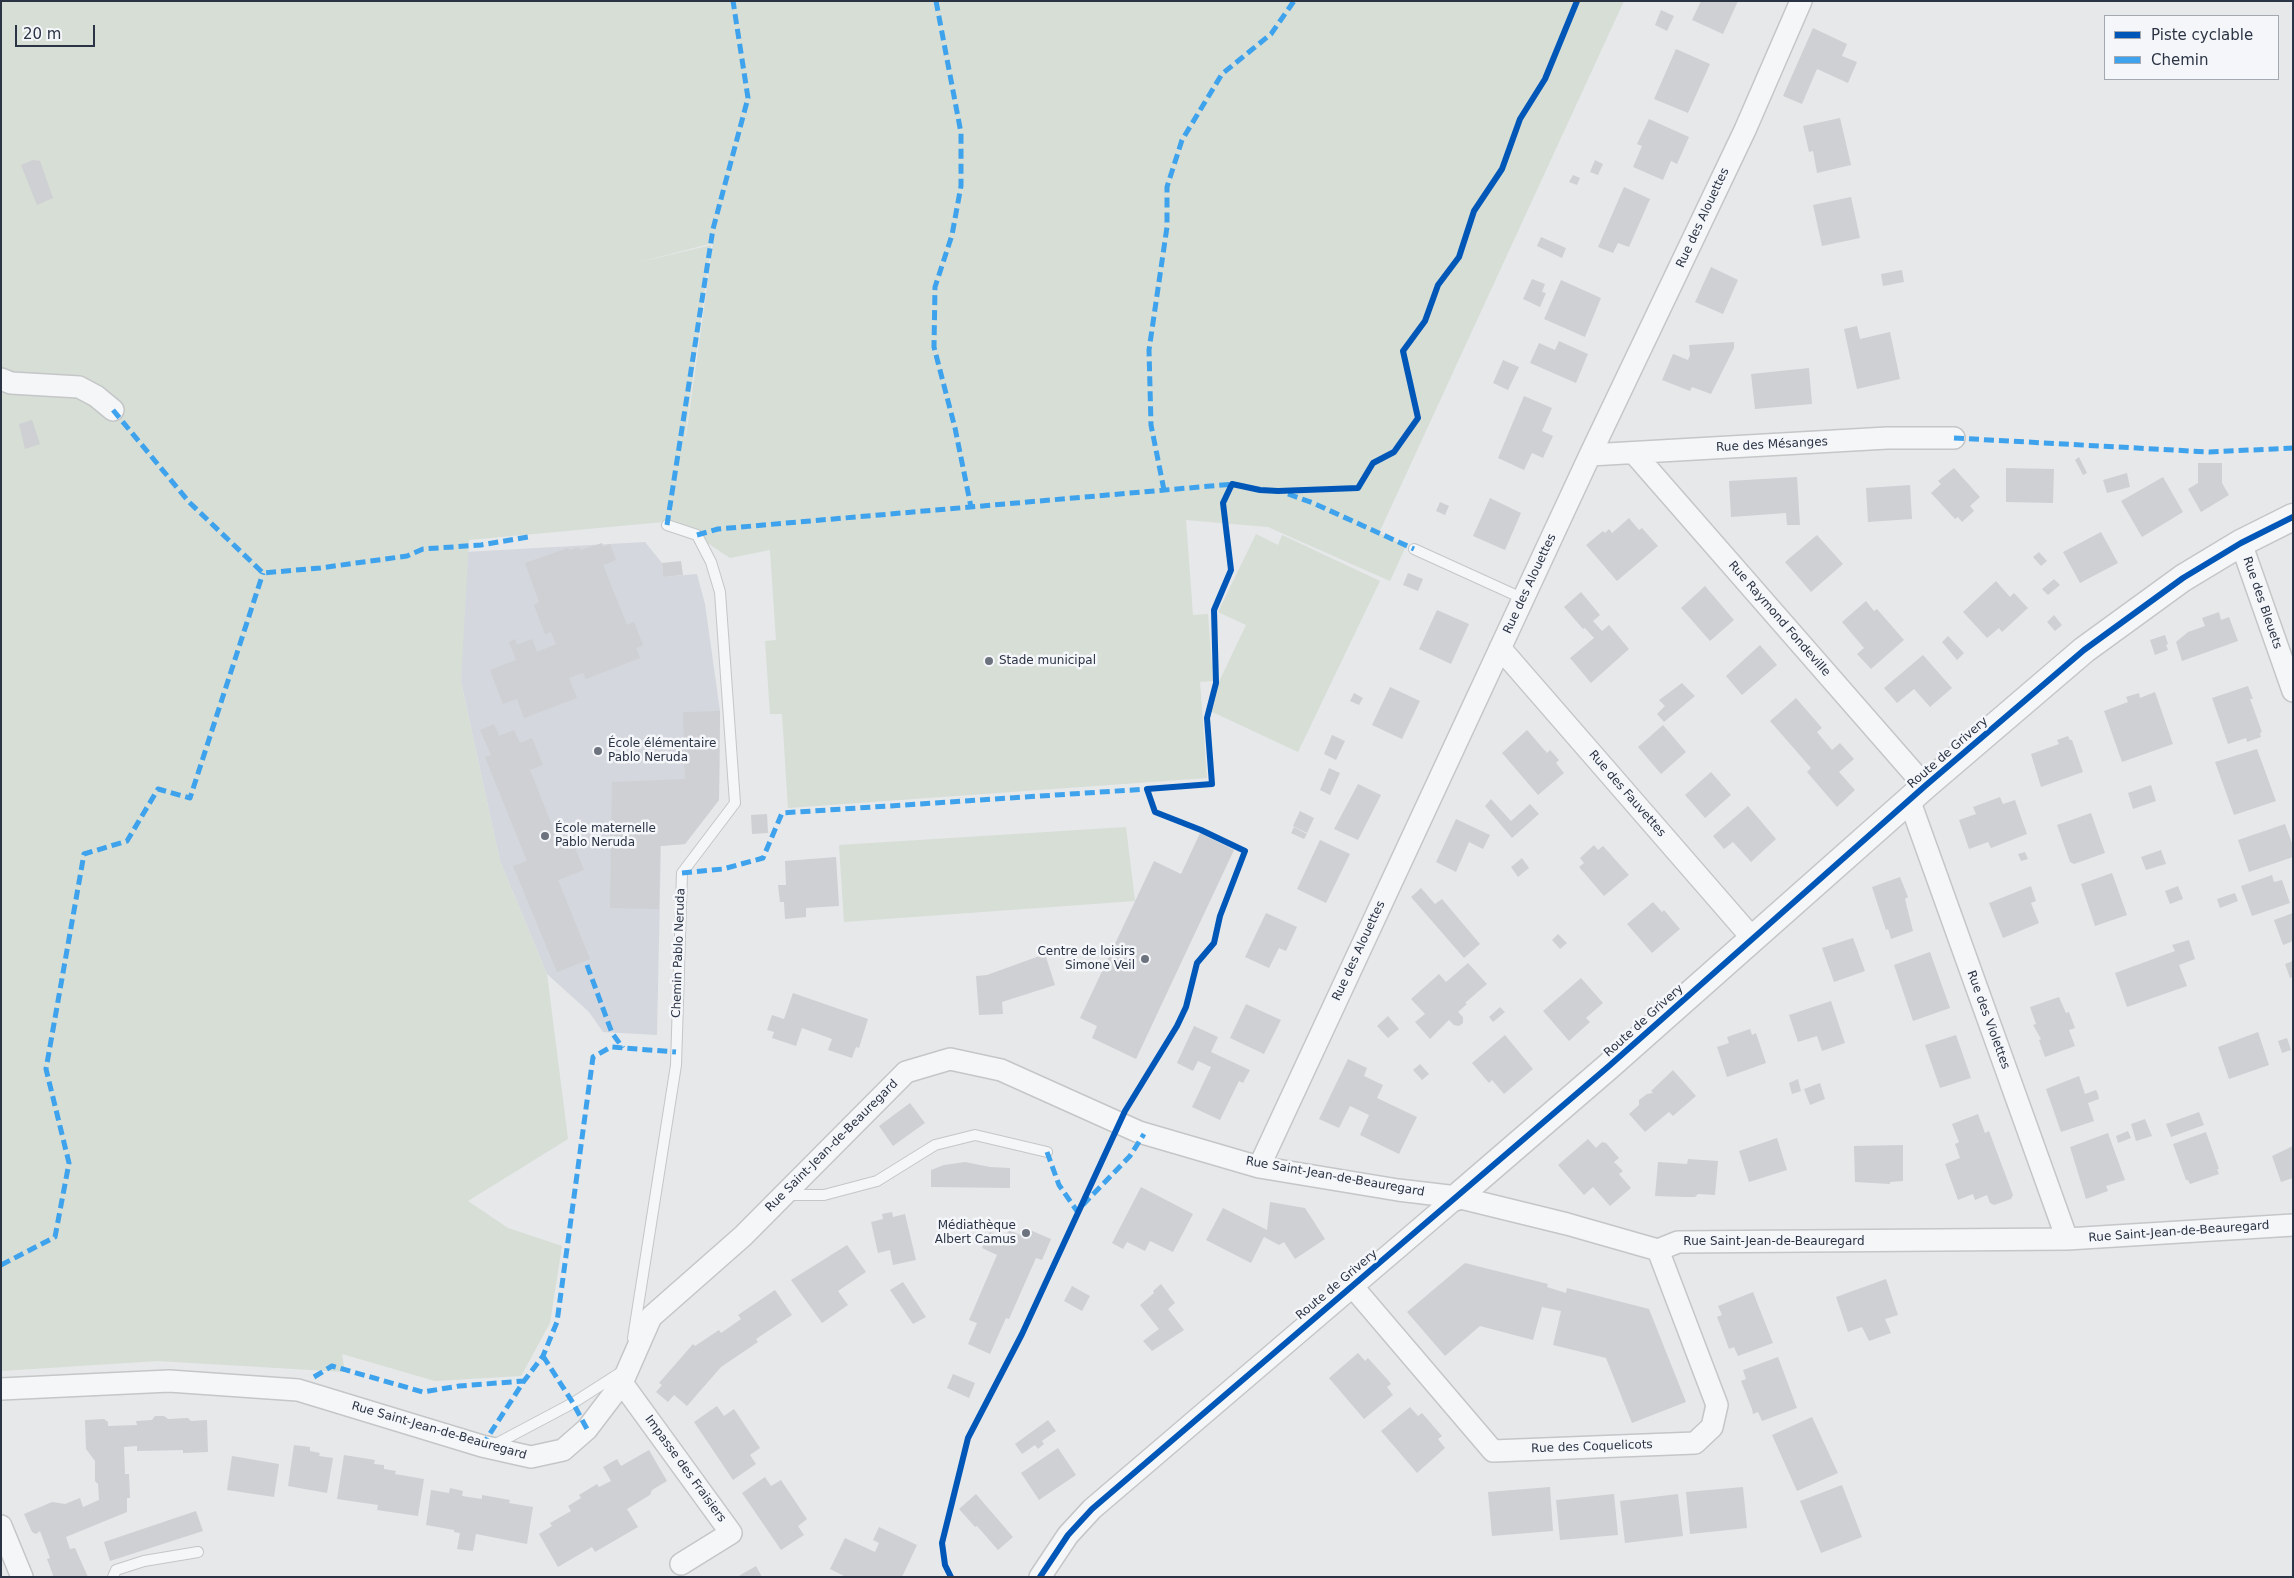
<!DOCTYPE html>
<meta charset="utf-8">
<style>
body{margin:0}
#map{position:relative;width:2294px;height:1578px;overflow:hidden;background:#e6e8ea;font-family:"DejaVu Sans",sans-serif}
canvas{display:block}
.frame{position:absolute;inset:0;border:2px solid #2b3445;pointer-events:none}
.legend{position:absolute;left:2104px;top:15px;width:175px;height:65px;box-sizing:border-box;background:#f4f6f9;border:1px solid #a4a8b1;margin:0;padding:6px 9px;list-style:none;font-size:15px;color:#2b3445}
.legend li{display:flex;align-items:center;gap:10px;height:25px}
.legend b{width:25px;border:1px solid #a4a8b1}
.scale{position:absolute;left:15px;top:25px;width:80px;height:22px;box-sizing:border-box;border:2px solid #2b3445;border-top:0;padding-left:6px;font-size:15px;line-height:18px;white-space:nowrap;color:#2b3445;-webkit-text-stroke:4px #f4f6f9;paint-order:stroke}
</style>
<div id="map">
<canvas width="2294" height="1578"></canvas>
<div class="frame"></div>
<ul class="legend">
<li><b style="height:6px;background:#0057b8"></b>Piste cyclable</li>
<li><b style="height:6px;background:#3ea3ec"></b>Chemin</li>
</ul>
<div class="scale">20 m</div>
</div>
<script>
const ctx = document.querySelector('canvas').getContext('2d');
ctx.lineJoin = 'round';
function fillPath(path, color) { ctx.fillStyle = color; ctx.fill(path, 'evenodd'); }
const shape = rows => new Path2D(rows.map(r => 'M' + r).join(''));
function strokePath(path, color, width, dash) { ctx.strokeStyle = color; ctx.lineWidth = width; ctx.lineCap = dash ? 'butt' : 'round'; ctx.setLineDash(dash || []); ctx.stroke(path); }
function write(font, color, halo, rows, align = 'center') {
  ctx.font = font + ' "DejaVu Sans",sans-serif'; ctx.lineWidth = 5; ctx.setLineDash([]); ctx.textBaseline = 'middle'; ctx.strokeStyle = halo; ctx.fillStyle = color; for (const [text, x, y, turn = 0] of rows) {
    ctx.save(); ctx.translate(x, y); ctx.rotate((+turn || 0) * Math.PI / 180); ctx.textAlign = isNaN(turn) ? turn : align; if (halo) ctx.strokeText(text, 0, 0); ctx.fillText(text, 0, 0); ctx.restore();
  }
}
const built = shape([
 [645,542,662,563,663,577,697,574,705,604,720,711,719,800,685,844,661,846,657,1035,603,1032,589,1012,547,974,500,861,461,682,465,552]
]);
const green = shape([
 [1,1,1624,1,1379,533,1406,546,1390,581,1268,527,1186,520,1193,615,1208,614,1213,681,1200,682,1207,778,788,808,782,714,770,714,765,641,776,640,770,550,730,558,674,521,469,540,461,682,500,861,547,974,568,1139,468,1201,508,1228,562,1246,550,1323,521,1376,435,1381,342,1354,345,1372,158,1361,1,1371],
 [713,243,686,436,685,437,711,245,632,264],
 [1256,534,1278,545,1282,535,1380,581,1298,752,1206,709,1246,625,1218,612],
 [1126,827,1135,901,844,922,839,845]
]);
const building = shape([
 [1701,1,1738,1,1723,34,1692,20],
 [1661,10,1674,16,1667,31,1655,25],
 [1813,28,1847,44,1842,56,1857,62,1848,83,1817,69,1802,104,1783,96],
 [1676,49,1710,64,1688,113,1654,99],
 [1840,118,1851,165,1817,173,1813,151,1809,152,1803,126],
 [1649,119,1689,137,1677,164,1671,161,1663,180,1633,167,1642,146,1637,144],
 [33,160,40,161,53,198,37,205,21,165],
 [1595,160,1603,164,1598,175,1590,172],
 [1573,175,1580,178,1577,185,1569,182],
 [1624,187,1650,199,1629,247,1618,243,1613,253,1598,247],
 [1851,197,1860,238,1822,246,1813,205],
 [1541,237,1566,248,1562,258,1537,246],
 [1711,267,1738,280,1723,314,1695,302],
 [1902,270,1904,282,1883,286,1881,274],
 [1532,279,1545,284,1542,292,1546,293,1540,307,1523,299],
 [1561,280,1601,298,1585,337,1544,319],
 [1857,326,1860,339,1890,332,1900,379,1857,389,1844,329],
 [1559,341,1588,354,1576,383,1530,363,1539,343,1555,350],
 [1734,342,1734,348,1711,394,1692,387,1690,391,1662,380,1673,354,1688,360,1690,355,1689,345],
 [1503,360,1519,367,1508,390,1493,383],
 [1809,368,1812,404,1755,409,1751,374],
 [1524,396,1552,408,1542,431,1553,436,1543,458,1532,453,1524,470,1498,458],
 [32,420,40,444,25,449,19,424],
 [2079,457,2087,473,2083,475,2075,460],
 [2198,463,2222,463,2222,483,2229,495,2201,512,2188,489,2198,483],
 [1954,468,1980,497,1970,506,1974,511,1962,522,1958,517,1955,519,1931,493,1941,484,1938,481],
 [2006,468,2054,469,2053,503,2006,502],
 [2127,473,2130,487,2107,493,2103,480],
 [1797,477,1800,525,1787,525,1786,513,1731,517,1729,481],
 [2163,477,2183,512,2142,537,2121,501],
 [1910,485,1912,519,1868,522,1866,488],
 [1490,498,1521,513,1505,550,1473,536],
 [1440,502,1449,506,1445,515,1436,511],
 [1629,518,1639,530,1642,528,1658,546,1617,581,1586,545,1603,531,1605,533,1609,529,1612,533],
 [2101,532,2118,563,2080,583,2063,552],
 [1817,535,1843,564,1811,592,1785,562],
 [602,543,603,547,610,544,616,560,603,565,627,625,634,622,643,645,636,648,640,658,586,679,583,673,569,678,577,698,524,718,517,699,503,704,490,670,516,660,509,642,515,639,517,645,532,639,537,652,556,644,551,632,545,634,534,605,539,602,525,563,568,548,570,550,579,547,580,550],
 [2039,552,2047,561,2041,566,2033,557],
 [681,561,683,575,663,577,662,563],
 [1408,573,1423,579,1418,591,1403,585],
 [2054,579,2060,585,2048,595,2042,589],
 [1996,581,2010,597,2014,593,2028,608,2002,632,1999,628,1987,638,1963,612],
 [1705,586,1734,620,1710,641,1681,608],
 [1581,592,1600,615,1593,621,1602,631,1609,625,1629,649,1591,683,1570,658,1594,638,1585,628,1583,629,1564,607],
 [1866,601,1874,611,1877,609,1904,640,1871,669,1857,654,1864,648,1842,622],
 [1437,610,1469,624,1451,664,1419,649],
 [2219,612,2221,620,2229,617,2238,641,2182,661,2176,642,2188,632,2205,626,2202,618],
 [2054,615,2062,625,2055,631,2047,622],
 [2165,635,2168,644,2166,645,2168,650,2155,655,2150,640],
 [1948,636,1964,653,1957,660,1942,642],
 [1760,645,1777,665,1742,695,1726,676],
 [1923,655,1952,688,1930,707,1914,689,1897,703,1884,688],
 [1682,683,1695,696,1664,722,1657,714,1665,706,1659,700],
 [2248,686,2253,699,2250,699,2262,732,2260,733,2261,737,2247,742,2246,738,2228,744,2212,698],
 [1390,687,1420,701,1402,739,1372,725],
 [2155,692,2173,744,2122,762,2104,711,2128,702,2126,697,2139,693,2140,698],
 [1354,693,1363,698,1359,705,1350,701],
 [1796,698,1822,728,1817,732,1832,750,1840,743,1854,759,1839,772,1855,790,1837,807,1807,772,1811,768,1770,721],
 [720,711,719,800,685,844,660,846,659,909,610,908,612,782,685,779,684,760,681,760,681,742,684,742,683,712],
 [494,724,499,736,514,730,520,743,532,738,543,765,530,770,561,848,573,843,584,870,558,880,590,959,557,972,513,866,527,861,485,757,491,755,480,730],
 [1663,725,1686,752,1661,774,1638,747],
 [1527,730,1547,753,1550,750,1559,760,1556,763,1564,773,1538,795,1502,753],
 [1332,735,1345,741,1336,760,1324,754],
 [2068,736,2070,740,2072,740,2083,772,2041,787,2031,754,2059,744,2057,740],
 [2257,749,2276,801,2234,815,2215,762],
 [1329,768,1340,773,1330,795,1320,790],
 [1711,772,1731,795,1705,818,1685,795],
 [1358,784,1381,795,1358,840,1334,829],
 [2151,785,2156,801,2133,809,2128,793],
 [2000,797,2003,804,2015,800,2027,834,1991,848,1988,842,1969,849,1959,820,1976,814,1973,807],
 [1491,799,1511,821,1530,804,1539,814,1512,838,1485,806],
 [1748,806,1776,839,1751,862,1733,842,1724,849,1713,836],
 [1300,811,1314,818,1307,833,1293,826],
 [2091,813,2105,853,2074,864,2070,862,2057,825],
 [767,814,768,833,752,834,751,815],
 [1456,819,1490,835,1483,849,1469,842,1456,872,1436,862],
 [2285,824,2293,846,2293,857,2249,872,2238,840],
 [1294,827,1307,834,1304,839,1291,833],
 [1200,833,1234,850,1136,1059,1092,1038,1097,1026,1080,1018,1154,861,1181,874],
 [1320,840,1350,854,1326,903,1297,889],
 [1594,845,1598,850,1603,846,1629,875,1604,896,1579,867,1584,863,1580,858],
 [2161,850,2166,864,2146,870,2141,857],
 [2025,852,2028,859,2021,861,2018,854],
 [836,857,839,906,806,908,806,917,785,919,784,902,780,902,778,885,786,885,785,861],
 [1522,858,1529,868,1518,877,1511,867],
 [2112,873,2127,915,2095,926,2081,884],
 [2272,875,2274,882,2282,880,2290,903,2252,916,2241,886],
 [1900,877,1908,897,1905,899,1913,931,1891,939,1888,929,1886,930,1872,887],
 [2031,886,2036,901,2031,903,2039,923,2003,938,1989,903],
 [2178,886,2183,899,2170,904,2165,891],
 [1421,888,1435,904,1442,899,1480,944,1464,958,1411,897],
 [2235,893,2238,901,2220,908,2217,899],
 [1653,902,1662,912,1664,910,1680,929,1652,953,1627,924],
 [1266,913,1297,927,1286,951,1279,948,1269,968,1245,957],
 [2293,913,2293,941,2283,945,2274,920],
 [1558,934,1567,943,1560,949,1552,940],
 [1853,938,1865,971,1834,982,1822,948],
 [2189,940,2195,959,2179,965,2187,986,2127,1007,2115,973,2175,951,2172,945],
 [1930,952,1950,1008,1913,1021,1894,965],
 [1045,954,1055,985,1002,1002,1003,1014,979,1015,976,976,987,975],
 [2293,961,2293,977,2290,978,2285,964],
 [1468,963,1487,984,1465,1003,1467,1004,1458,1012,1463,1017,1463,1023,1459,1026,1454,1025,1449,1020,1430,1039,1415,1022,1425,1014,1411,999,1439,974,1446,982],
 [1581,978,1603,1003,1586,1018,1590,1022,1569,1041,1543,1011],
 [793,993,868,1019,859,1048,856,1047,852,1058,828,1050,832,1039,802,1028,796,1046,772,1038,774,1032,767,1030,772,1015,784,1019],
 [2059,997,2066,1013,2069,1012,2075,1028,2069,1030,2075,1046,2045,1057,2039,1040,2041,1039,2033,1025,2036,1024,2030,1007],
 [1831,1001,1845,1043,1822,1051,1817,1036,1798,1042,1789,1015],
 [1246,1004,1281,1020,1264,1054,1230,1038],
 [1500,1007,1505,1012,1493,1022,1489,1017],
 [1388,1016,1399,1029,1388,1038,1377,1026],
 [1194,1026,1218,1037,1211,1052,1250,1070,1243,1083,1239,1081,1220,1120,1192,1107,1211,1067,1198,1061,1193,1071,1177,1063],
 [1750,1029,1752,1035,1756,1033,1766,1063,1727,1077,1717,1047,1729,1043,1727,1037],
 [2258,1032,2269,1065,2229,1079,2218,1047],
 [1505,1035,1533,1069,1504,1094,1492,1080,1489,1083,1472,1063],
 [1956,1035,1971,1078,1940,1088,1925,1045],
 [2287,1038,2291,1050,2282,1053,2278,1041],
 [1348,1059,1367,1068,1364,1076,1383,1085,1377,1098,1417,1117,1399,1154,1360,1135,1369,1115,1350,1106,1339,1128,1319,1119],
 [1420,1064,1429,1074,1422,1080,1413,1070],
 [1673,1070,1696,1096,1673,1116,1669,1112,1645,1132,1629,1114,1639,1105,1639,1100,1647,1094,1653,1093,1651,1091],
 [2079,1076,2085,1094,2096,1090,2098,1094,2099,1099,2088,1103,2094,1121,2061,1132,2046,1089],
 [1798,1079,1801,1091,1792,1094,1789,1083],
 [1820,1083,1825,1099,1810,1105,1804,1089],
 [910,1103,925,1123,893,1146,879,1126],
 [2199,1112,2204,1125,2171,1137,2166,1124],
 [1978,1114,1985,1133,1989,1131,2013,1195,2011,1199,1994,1205,1990,1203,1987,1195,1975,1200,1973,1194,1958,1200,1945,1164,1960,1158,1955,1144,1959,1142,1952,1124],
 [2145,1119,2152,1136,2136,1141,2131,1124],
 [2128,1131,2131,1138,2118,1143,2116,1136],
 [2206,1132,2219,1169,2217,1169,2219,1174,2190,1184,2188,1180,2186,1180,2173,1144],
 [2108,1133,2125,1180,2106,1186,2108,1191,2086,1199,2070,1147],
 [1777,1138,1787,1170,1749,1182,1739,1151],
 [1588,1139,1596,1148,1602,1142,1606,1143,1619,1158,1614,1162,1623,1171,1619,1174,1631,1188,1610,1206,1593,1187,1584,1195,1558,1165],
 [1903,1145,1903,1181,1890,1182,1890,1184,1855,1182,1854,1146],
 [2293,1146,2293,1178,2281,1182,2272,1156],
 [1688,1159,1718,1161,1715,1195,1698,1194,1695,1197,1685,1197,1655,1196,1658,1162,1687,1164],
 [965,1162,990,1167,1010,1168,1010,1188,931,1187,931,1170,944,1165],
 [1141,1187,1193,1214,1173,1252,1150,1241,1145,1251,1127,1242,1123,1249,1112,1243],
 [1270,1202,1305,1208,1325,1239,1295,1259,1284,1242,1279,1245,1264,1237,1251,1263,1206,1240,1223,1208,1267,1230],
 [892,1212,893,1217,905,1214,916,1260,893,1265,890,1250,878,1253,871,1222,883,1219,882,1214],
 [1023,1227,1051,1239,1042,1260,1036,1258,1009,1319,1006,1318,990,1354,968,1344,977,1323,969,1320,997,1255,982,1248,990,1232,1005,1238,1009,1230,1020,1235],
 [847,1245,866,1272,838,1291,848,1305,822,1323,791,1280],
 [1465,1263,1548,1284,1547,1287,1566,1293,1567,1288,1649,1309,1686,1402,1632,1423,1606,1358,1553,1345,1561,1311,1542,1307,1533,1340,1480,1326,1445,1356,1407,1312],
 [1886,1279,1898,1315,1885,1319,1891,1333,1869,1341,1862,1327,1848,1332,1836,1297],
 [903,1282,926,1317,913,1324,890,1290],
 [1161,1284,1175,1303,1168,1309,1184,1330,1152,1351,1143,1341,1159,1329,1140,1305,1154,1293,1153,1291],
 [1072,1286,1090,1296,1082,1311,1064,1301],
 [775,1290,792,1315,756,1339,758,1342,721,1367,687,1406,674,1395,668,1402,656,1392,662,1385,659,1383,693,1344,695,1346,719,1330,721,1333,741,1319,738,1315],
 [1753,1292,1773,1343,1738,1356,1734,1347,1729,1349,1719,1322,1717,1317,1722,1315,1718,1306],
 [1358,1353,1365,1361,1368,1358,1388,1380,1391,1384,1387,1387,1393,1395,1364,1419,1329,1378],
 [1778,1357,1797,1408,1762,1421,1758,1412,1753,1414,1752,1409,1741,1381,1746,1379,1743,1370],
 [953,1374,975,1383,969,1398,947,1388],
 [717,1406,724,1416,734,1409,760,1448,750,1455,756,1464,733,1480,694,1422],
 [1410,1407,1418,1416,1422,1413,1442,1436,1438,1439,1445,1448,1417,1473,1381,1431],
 [155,1416,164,1416,168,1419,188,1418,191,1421,207,1420,208,1452,183,1453,183,1450,137,1451,137,1446,124,1447,125,1474,129,1474,130,1498,127,1498,127,1512,66,1537,70,1549,75,1548,88,1577,52,1577,53,1575,47,1559,50,1558,40,1531,36,1534,32,1532,24,1514,52,1502,65,1504,80,1498,83,1507,99,1500,98,1484,95,1481,95,1461,86,1449,85,1420,104,1419,108,1422,108,1426,137,1425,136,1421,152,1420],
 [1812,1417,1838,1473,1797,1491,1772,1435],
 [1048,1420,1056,1431,1042,1441,1044,1444,1038,1449,1035,1445,1022,1454,1015,1444],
 [294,1445,310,1447,310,1451,320,1453,319,1456,333,1458,327,1493,288,1486],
 [1058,1448,1076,1475,1039,1500,1021,1473],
 [649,1450,667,1481,652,1490,650,1495,627,1509,638,1527,595,1552,592,1547,558,1567,539,1534,552,1526,550,1523,571,1511,568,1506,581,1498,579,1495,597,1484,599,1487,611,1481,603,1467,617,1459,621,1466],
 [344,1455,375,1460,374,1464,384,1465,384,1469,396,1471,395,1474,424,1479,418,1516,377,1510,378,1505,337,1499],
 [232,1456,279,1464,274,1497,227,1490],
 [765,1477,771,1486,781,1480,807,1519,798,1526,804,1535,781,1550,742,1493],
 [1842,1485,1862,1537,1821,1553,1800,1501],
 [1550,1487,1553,1531,1492,1536,1488,1492],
 [1743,1487,1747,1528,1690,1534,1686,1492],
 [450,1488,463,1491,462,1496,482,1499,482,1495,510,1500,509,1503,533,1507,527,1544,476,1534,473,1551,457,1549,460,1533,454,1532,454,1530,426,1525,431,1490,449,1493],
 [976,1494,1013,1537,998,1550,977,1526,975,1527,959,1509],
 [1614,1494,1618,1535,1560,1540,1556,1500],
 [1678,1494,1683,1536,1625,1543,1620,1501],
 [196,1511,203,1531,110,1561,104,1542],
 [879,1527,917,1545,902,1577,846,1577,830,1569,845,1538,875,1552,879,1543,873,1540],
 [756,1566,762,1577,737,1577]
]);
const service = shape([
 [1414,549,1524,599],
 [785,1195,824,1195,877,1181,935,1145,975,1135,1047,1152],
 [633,1338,676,1065,682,873,735,803,720,592,711,562,697,535,667,525],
 [492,1446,573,1403,623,1371],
 [113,1577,116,1570,144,1561,198,1552]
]);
const minor = shape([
 [1,379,11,383,79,387,96,396,113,410],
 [1634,453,1925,786],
 [1590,455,1887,438,1954,438],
 [2241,543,2293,691],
 [1500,648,1753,939],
 [1910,802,2067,1239],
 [1259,1167,1590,455,1745,130,1801,1],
 [1353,1287,1493,1451,1695,1443,1712,1427,1717,1405,1658,1250],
 [622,1383,731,1533,681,1564],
 [1,1389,169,1381,298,1390,482,1446,531,1457,563,1450,587,1429,622,1383,651,1317,743,1236,906,1072,950,1059,1001,1070,1139,1132,1259,1167,1398,1190,1457,1197,1567,1224,1658,1250,1678,1242,2067,1239,2293,1225],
 [1,1526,22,1577],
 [1040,1577,1068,1535,1092,1509,1457,1197]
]);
const tertiary = shape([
 [1457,1197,1609,1066,1925,786,2084,650,2183,578,2241,543,2293,517]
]);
const quiet = shape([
 [936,1,961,133,961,186,952,235,935,287,934,347,955,428,971,507],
 [113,410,189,502,263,573,320,568,407,556,423,549,481,545,528,537],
 [1954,438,2209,452,2293,448],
 [1164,490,1151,425,1149,350,1167,227,1167,187,1182,140,1222,74,1271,34,1294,1],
 [1288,494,1313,503,1414,549],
 [667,525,713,229,748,98,733,1],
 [697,535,718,529,1234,484],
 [682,873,723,869,763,858,782,813,1147,789],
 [587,965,612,1033,623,1048],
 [1047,1152,1059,1185,1077,1211,1130,1156,1144,1134],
 [1,1265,55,1237,69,1163,46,1069,84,854,127,841,158,789,190,798,263,573],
 [543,1356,573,1403,587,1429],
 [314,1377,332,1366,423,1392,459,1386,524,1381],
 [482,1446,524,1381,543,1356,557,1322,593,1057,611,1047,676,1052]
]);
const cycleway = shape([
 [951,1577,945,1565,942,1543,968,1438,1022,1334,1125,1111,1177,1026,1186,1007,1197,963,1214,943,1220,916,1245,851,1201,830,1155,812,1147,789,1212,784,1207,718,1216,683,1214,610,1231,570,1223,503,1232,484,1260,490,1278,491,1358,488,1373,463,1394,452,1418,418,1403,351,1425,321,1438,285,1459,257,1474,211,1502,169,1520,119,1545,79,1577,1],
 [1040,1577,1068,1535,1092,1509,1609,1066,1925,786,2084,650,2183,578,2241,543,2293,517]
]);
const markers = [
 [989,661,5,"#6c737f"],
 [598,751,5,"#6c737f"],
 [545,836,5,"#6c737f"],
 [1145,959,5,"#6c737f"],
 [1026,1233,5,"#6c737f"]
];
const streetNames = [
 ["Rue des Alouettes",1703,218,-65],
 ["Rue des Mésanges",1772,445,-3],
 ["Rue des Alouettes",1530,584,-65],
 ["Rue des Bleuets",2262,603,71],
 ["Rue Raymond Fondeville",1779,619,49],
 ["Route de Grivery",1948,753,-41],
 ["Rue des Fauvettes",1627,794,49],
 ["Rue des Alouettes",1359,951,-65],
 ["Chemin Pablo Neruda",679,953,-88],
 ["Rue des Violettes",1988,1020,70],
 ["Route de Grivery",1644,1021,-42],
 ["Rue Saint-Jean-de-Beauregard",832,1146,-45],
 ["Rue Saint-Jean-de-Beauregard",1335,1177,10],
 ["Rue Saint-Jean-de-Beauregard",2179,1232,-4],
 ["Rue Saint-Jean-de-Beauregard",1774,1242],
 ["Route de Grivery",1337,1285,-40],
 ["Rue Saint-Jean-de-Beauregard",439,1431,16],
 ["Rue des Coquelicots",1592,1447,-2],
 ["Impasse des Fraisiers",685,1469,54]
];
const poiNames = [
 ["Stade municipal",999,661],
 ["École élémentaire",608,744],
 ["Pablo Neruda",608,758],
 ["École maternelle",555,829],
 ["Pablo Neruda",555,843],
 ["Centre de loisirs",1135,952,"right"],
 ["Simone Veil",1135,966,"right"],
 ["Médiathèque",1016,1226,"right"],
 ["Albert Camus",1016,1240,"right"]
];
fillPath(built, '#d4d7dd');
fillPath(green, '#d6ded6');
fillPath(building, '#ced0d3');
strokePath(service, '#c4c6c8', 12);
strokePath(minor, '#c4c6c8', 24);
strokePath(tertiary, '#c4c6c8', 29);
strokePath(service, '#f5f6f7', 10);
strokePath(minor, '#f5f6f7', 21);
strokePath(tertiary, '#f5f6f7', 26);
strokePath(quiet, '#3ea3ec', 5, [10, 5]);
strokePath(cycleway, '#0057b8', 6);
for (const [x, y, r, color] of markers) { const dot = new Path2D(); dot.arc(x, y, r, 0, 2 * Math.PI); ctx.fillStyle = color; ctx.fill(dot); strokePath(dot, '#f4f6f9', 2); }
write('12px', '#2b3445', '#f4f6f9', streetNames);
write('12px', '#2b3445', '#f4f6f9', poiNames, 'left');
</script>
